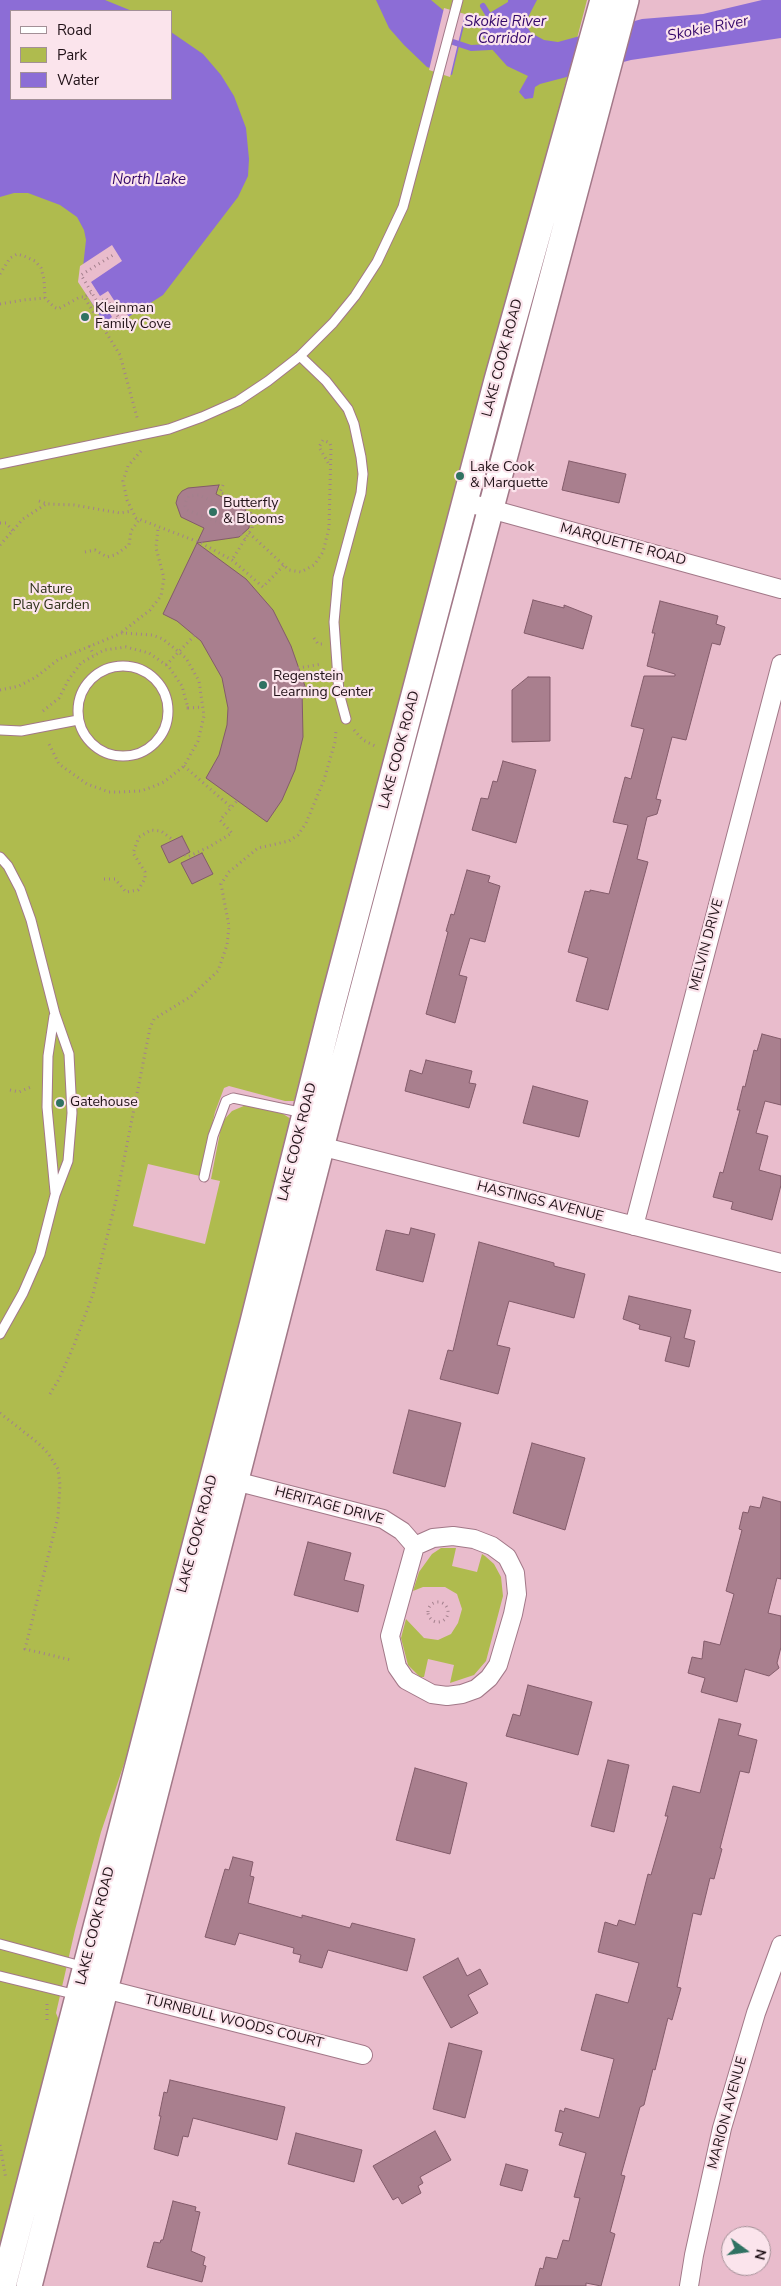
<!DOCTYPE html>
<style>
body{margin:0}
#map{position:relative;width:781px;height:2286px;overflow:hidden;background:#e9bccc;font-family:"Nunito Sans",sans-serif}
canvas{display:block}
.legend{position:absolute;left:10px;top:10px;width:162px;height:90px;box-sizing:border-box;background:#fbe4ec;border:1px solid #a39097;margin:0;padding:6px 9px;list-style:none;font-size:15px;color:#201117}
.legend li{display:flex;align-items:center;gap:10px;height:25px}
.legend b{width:25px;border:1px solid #a39097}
.north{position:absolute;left:721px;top:2226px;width:50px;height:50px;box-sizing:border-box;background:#fbe4ec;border:1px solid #a39097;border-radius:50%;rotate:104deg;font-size:14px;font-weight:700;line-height:20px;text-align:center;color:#201117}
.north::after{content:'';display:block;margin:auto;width:18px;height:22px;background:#307262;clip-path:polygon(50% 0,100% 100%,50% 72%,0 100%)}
</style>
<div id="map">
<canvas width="781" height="2286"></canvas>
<ul class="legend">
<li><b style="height:6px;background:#fff"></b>Road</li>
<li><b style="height:14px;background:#afbb4e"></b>Park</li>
<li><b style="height:14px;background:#8c6dd6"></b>Water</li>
</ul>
<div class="north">N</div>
</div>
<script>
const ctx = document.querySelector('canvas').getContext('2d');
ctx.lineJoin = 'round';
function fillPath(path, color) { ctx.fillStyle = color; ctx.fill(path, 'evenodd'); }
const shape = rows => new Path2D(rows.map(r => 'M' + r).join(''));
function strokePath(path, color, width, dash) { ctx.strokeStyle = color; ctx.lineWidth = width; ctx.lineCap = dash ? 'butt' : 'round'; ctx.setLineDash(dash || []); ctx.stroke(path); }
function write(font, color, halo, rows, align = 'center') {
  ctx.font = font + ' "Nunito Sans",sans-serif'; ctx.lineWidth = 4.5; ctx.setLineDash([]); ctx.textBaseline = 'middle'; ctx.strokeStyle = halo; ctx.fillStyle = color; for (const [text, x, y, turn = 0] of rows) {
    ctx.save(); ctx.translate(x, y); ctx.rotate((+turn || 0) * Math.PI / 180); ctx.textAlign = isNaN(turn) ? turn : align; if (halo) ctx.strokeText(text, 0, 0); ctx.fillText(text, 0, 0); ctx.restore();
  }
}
const green = shape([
 [0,0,587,0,495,354,308,1056,304,1063,294,1101,285,1101,229,1086,224,1088,215,1112,200,1176,148,1164,133,1226,205,1244,220,1181,211,1179,222,1122,232,1111,246,1105,280,1112,291,1119,295,1124,147,1696,101,1832,75,1930,56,2013,60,2023,0,2265],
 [11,11,171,11,171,99,11,99],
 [441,1548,456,1548,452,1566,477,1572,482,1554,485,1556,494,1564,501,1577,503,1596,486,1661,474,1675,450,1683,454,1665,428,1659,424,1677,420,1677,408,1665,401,1638,406,1619,424,1638,438,1640,451,1634,458,1623,462,1609,457,1594,445,1587,423,1587,413,1591,419,1572,432,1554]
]);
const water = shape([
 [0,0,105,0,132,11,11,11,11,99,171,99,171,32,203,54,221,75,234,96,246,128,249,159,248,176,238,197,163,295,108,330,81,285,86,240,84,230,77,217,60,205,28,193,14,193,0,197],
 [376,0,431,0,443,10,466,17,452,75,427,67,404,45,389,28],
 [508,0,537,0,525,23,531,33,544,40,558,42,642,19,703,14,762,0,781,0,781,38,631,60,540,84,535,87,533,98,525,99,519,92,528,76,507,66,490,47,480,31,485,25,481,18,508,2]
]);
const pier = shape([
 [444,8,465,14,450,77,429,70],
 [112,245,122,261,91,282,100,296,108,291,121,311,124,310,129,317,108,330,104,323,112,317,104,304,96,309,78,282,80,266]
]);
const stream = shape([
 [483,6,491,19],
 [453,42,471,48,490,47,497,45]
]);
const building = shape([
 [569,461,626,474,619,503,562,490,569,461],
 [219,485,216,494,244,508,250,517,249,528,239,537,197,543,204,528,181,517,176,503,178,496,182,491,188,488,219,485],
 [197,543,246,579,273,610,291,646,306,689,302,689,303,737,295,770,282,800,267,822,206,778,219,755,227,725,228,708,222,678,201,641,177,621,163,614,197,543],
 [533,600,564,608,564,605,592,616,583,649,524,633,533,600],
 [660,601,718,616,716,624,725,627,720,645,712,643,686,740,672,737,656,799,661,800,657,814,647,817,637,859,648,862,608,1010,576,1001,588,958,568,952,585,891,590,892,590,890,609,894,628,825,613,822,625,777,631,779,644,729,631,726,644,676,675,676,675,674,647,666,655,633,652,633,660,601],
 [528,677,550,677,550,741,512,742,512,690,528,677],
 [503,761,536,770,516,843,472,830,481,798,488,799,493,781,497,782,503,761],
 [182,836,190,852,169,863,161,846,182,836],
 [202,853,213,874,192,884,181,863,202,853],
 [467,870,490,876,488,882,500,886,485,942,470,938,459,975,467,977,455,1023,426,1014,448,932,446,931,451,914,454,915,467,870],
 [762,1034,781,1039,781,1105,765,1101,756,1133,768,1136,759,1170,781,1176,781,1185,772,1220,731,1209,733,1202,713,1197,720,1172,723,1173,740,1110,737,1110,743,1086,745,1087,754,1050,757,1051,762,1034],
 [426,1060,472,1071,469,1083,476,1084,469,1108,405,1091,410,1070,422,1074,426,1060],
 [533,1086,588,1101,579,1137,523,1123,533,1086],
 [411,1228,435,1234,423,1282,376,1270,386,1230,409,1235,411,1228],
 [479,1242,554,1263,554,1266,585,1274,574,1318,509,1301,497,1345,510,1348,498,1394,440,1379,448,1350,453,1351,479,1242],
 [629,1296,691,1310,684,1338,695,1341,689,1367,665,1361,671,1337,639,1329,640,1325,623,1319,629,1296],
 [409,1410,461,1423,445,1487,393,1473,409,1410],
 [532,1443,585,1458,565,1530,513,1513,532,1443],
 [763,1497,781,1502,781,1579,777,1578,768,1613,781,1616,781,1647,777,1663,779,1668,769,1676,745,1669,737,1702,701,1692,705,1678,688,1673,692,1657,702,1659,704,1641,720,1645,734,1594,726,1591,742,1530,739,1529,743,1512,748,1513,750,1506,760,1508,763,1497],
 [308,1542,351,1553,344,1580,364,1585,358,1612,294,1595,308,1542],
 [528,1685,592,1702,578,1755,506,1736,513,1714,520,1716,528,1685],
 [719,1719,741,1724,738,1735,757,1740,749,1773,740,1771,720,1848,722,1849,714,1879,710,1878,701,1915,693,1913,677,1987,681,1988,672,2020,668,2018,655,2070,653,2069,644,2105,640,2107,621,2175,625,2176,610,2232,615,2234,601,2286,586,2283,586,2286,535,2286,540,2268,543,2269,546,2257,557,2259,563,2240,569,2241,580,2198,574,2197,586,2153,559,2145,563,2133,555,2131,560,2110,564,2112,565,2108,599,2118,614,2059,581,2050,596,1994,628,2003,639,1963,598,1952,605,1922,617,1926,619,1920,635,1925,648,1874,651,1875,668,1816,665,1816,673,1786,700,1793,719,1719],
 [608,1760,629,1765,614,1832,591,1826,608,1760],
 [415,1768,467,1783,450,1854,396,1840,415,1768],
 [233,1857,253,1862,250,1876,254,1877,248,1903,302,1918,302,1915,350,1928,352,1923,415,1939,407,1971,328,1950,322,1968,299,1962,301,1955,293,1953,294,1948,239,1933,235,1945,205,1937,225,1869,229,1870,233,1857],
 [458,1958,467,1976,480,1969,488,1984,468,1995,478,2013,451,2028,423,1977,458,1958],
 [449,2043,482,2051,465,2118,433,2109,449,2043],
 [170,2080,285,2107,277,2140,193,2118,188,2137,183,2136,178,2156,154,2149,161,2116,159,2116,164,2092,167,2093,170,2080],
 [435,2131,451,2160,420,2177,423,2183,418,2186,421,2193,402,2204,398,2197,393,2200,373,2166,435,2131],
 [296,2133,362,2150,354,2182,288,2164,296,2133],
 [506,2164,528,2170,522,2191,500,2185,506,2164],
 [173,2201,196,2207,195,2211,200,2212,191,2251,205,2257,203,2265,206,2266,202,2282,147,2267,154,2242,160,2243,161,2240,163,2240,173,2201]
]);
const path = shape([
 [0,274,10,258,17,254,24,256,35,261,41,268,44,279,45,298,54,307,58,309,80,297,84,297],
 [91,293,84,297,120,355,138,421],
 [0,304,23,300,45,298],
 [104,328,119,318,106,298,98,303,81,275,113,255],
 [141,451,128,466,123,481,127,500,136,518,201,543,232,560,263,587,284,565],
 [223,485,220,492,247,507,253,517,252,528,232,560],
 [39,501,47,504,74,505,120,513,132,511],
 [0,523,6,523,13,531],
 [249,533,289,570,301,572,314,565,323,552,329,528,331,447,330,443,323,440,319,447,330,466],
 [245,539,237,529,187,510,185,506,186,501,189,496,199,495,245,517,253,516],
 [0,545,23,519,46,504],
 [85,552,95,550,107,557,115,555,129,545,131,531,139,520],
 [122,632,150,610,161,596,164,578,156,548,158,528],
 [314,638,318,644,322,644],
 [89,646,94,655],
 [166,665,195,635],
 [298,668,322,664],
 [0,690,19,686,36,677,59,659,122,633,152,635,163,639,186,658,199,681,204,716,198,741,184,766,164,782,152,787,141,791,119,792,109,792,87,784,59,764,48,742],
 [188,708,203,707],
 [43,711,59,698,69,679,81,663,104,650,126,647,149,653,169,667,182,686,188,708,183,708],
 [354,730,363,740,377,747],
 [184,766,232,808],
 [185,855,187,857,209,847,232,833,220,820,237,801],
 [104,879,115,879,126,892,138,890,145,879,145,872,133,853,139,837,151,830,161,831,173,840],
 [10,1090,19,1092,33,1086],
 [50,1394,59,1379,74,1345,93,1294,116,1200,150,1028,154,1019,190,997,218,971,227,945,229,926,221,884,229,872,258,848,289,841,298,835,306,823,324,780,335,742,336,730],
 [0,1413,38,1443,48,1453,58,1469,60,1485,58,1517,25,1649,71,1660],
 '428 1612a10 10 0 1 1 20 0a10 10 0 1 1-20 0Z',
 [47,2020,47,2001],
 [0,2145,6,2179]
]);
const service = shape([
 [300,356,326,381,348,409,354,424,361,457,363,474,361,493,338,578,334,622,339,693,346,719],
 [0,464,169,429,202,417,238,401,268,381,300,356,333,323,355,296,377,262,403,207,458,0],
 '78 711a45 45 0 1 1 90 0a45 45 0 1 1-90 0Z',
 [0,730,21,731,78,720],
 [0,857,8,866,20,889,31,920,55,1014,69,1054,72,1113,68,1161,55,1195,40,1254,23,1293,0,1334],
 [54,1016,48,1056,47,1107,55,1192],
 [204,1177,213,1136,226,1101,233,1098,304,1113],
 [0,1944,85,1967],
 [0,1976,77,1995]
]);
const minor = shape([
 [465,502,781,589],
 [312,1144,781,1263],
 [634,1226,781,664],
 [235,1481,383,1519,402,1531,415,1546,433,1538,453,1536,474,1539,492,1546,507,1557,515,1573,517,1594,513,1614,498,1665,489,1678,476,1689,462,1694,447,1696,432,1694,406,1680,397,1667,390,1636,415,1546],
 [105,1989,363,2055],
 [689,2286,694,2255,722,2128,756,2013,781,1945]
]);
const secondary = shape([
 [3,2286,253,1322,332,1006,497,380,603,0],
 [29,2286,328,1121,626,0]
]);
const markers = [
 [85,317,5,"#307262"],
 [460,476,5,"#307262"],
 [213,512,5,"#307262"],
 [263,685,5,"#307262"],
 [60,1103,5,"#307262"]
];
const poiNames = [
 ["Kleinman",95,309],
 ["Family Cove",95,325],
 ["Lake Cook",470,468],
 ["& Marquette",470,484],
 ["Butterfly",223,504],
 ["& Blooms",223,520],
 ["Regenstein",273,677],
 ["Learning Center",273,693],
 ["Gatehouse",70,1103]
];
const streetNames = [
 ["LAKE COOK ROAD",503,358,-75],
 ["MARQUETTE ROAD",623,545,15],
 ["LAKE COOK ROAD",400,750,-75],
 ["MELVIN DRIVE",707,945,-75],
 ["LAKE COOK ROAD",298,1142,-76],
 ["HASTINGS AVENUE",540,1202,14],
 ["HERITAGE DRIVE",329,1506,15],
 ["LAKE COOK ROAD",198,1534,-75],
 ["LAKE COOK ROAD",96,1926,-76],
 ["TURNBULL WOODS COURT",234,2022,14],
 ["MARION AVENUE",728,2113,-75]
];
const parkNames = [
 ["Nature",51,590],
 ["Play Garden",51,606]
];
const waterNames = [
 ["Skokie River",505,22],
 ["Corridor",505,39],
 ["Skokie River",708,29,-11],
 ["North Lake",149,180]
];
fillPath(green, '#afbb4e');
fillPath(water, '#8c6dd6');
fillPath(pier, '#e9bccc');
strokePath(stream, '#8c6dd6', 6);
fillPath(building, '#a97f8e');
strokePath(building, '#835b6a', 1);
strokePath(service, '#a27888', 11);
strokePath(minor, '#a27888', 20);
strokePath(secondary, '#a27888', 28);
strokePath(path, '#a3808d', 3, [1, 4]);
strokePath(service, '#fff', 9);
strokePath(minor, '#fff', 18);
strokePath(secondary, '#fff', 25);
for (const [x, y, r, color] of markers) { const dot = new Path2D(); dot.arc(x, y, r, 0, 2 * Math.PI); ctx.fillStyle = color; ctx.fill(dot); strokePath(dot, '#fbe4ec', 2); }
write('14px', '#201117', '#fbe4ec', poiNames, 'left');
write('14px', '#201117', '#fbe4ec', streetNames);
write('14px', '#2f321b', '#fbe4ec', parkNames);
write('italic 15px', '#35096b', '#fbe4ec', waterNames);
</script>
